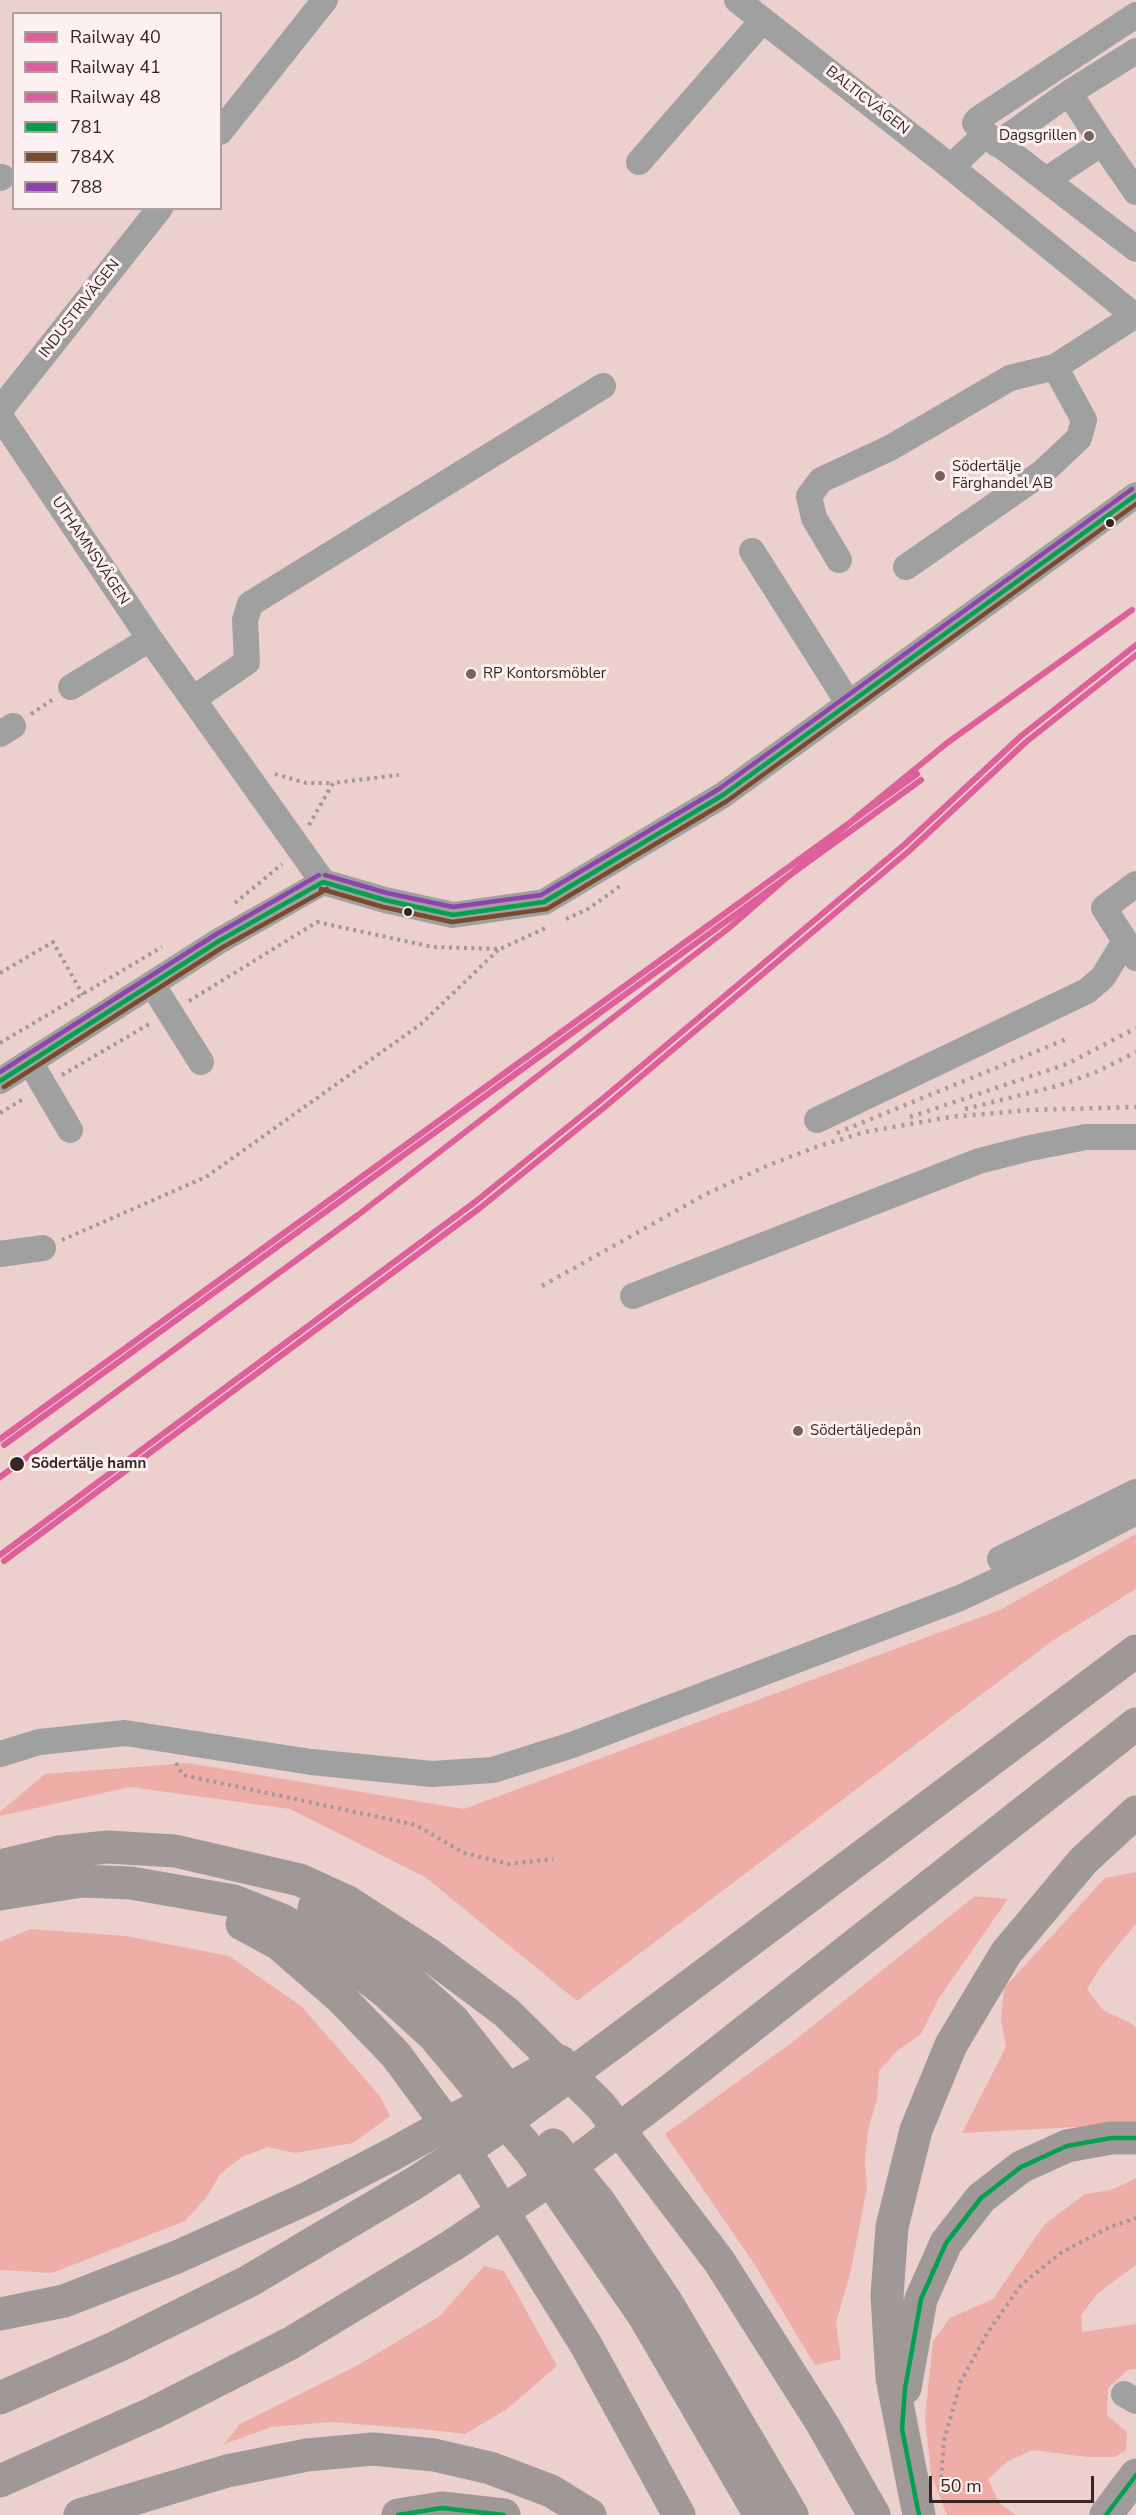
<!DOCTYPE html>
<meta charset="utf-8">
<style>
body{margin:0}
#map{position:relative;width:1136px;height:2515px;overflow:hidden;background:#ebd0cd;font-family:"Nunito Sans",sans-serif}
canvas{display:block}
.legend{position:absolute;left:12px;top:12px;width:210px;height:198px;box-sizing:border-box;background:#fcf1f0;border:2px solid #ae9f9e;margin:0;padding:8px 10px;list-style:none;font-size:18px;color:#382523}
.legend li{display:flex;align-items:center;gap:12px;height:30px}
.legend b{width:30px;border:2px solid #ae9f9e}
.scale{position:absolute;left:929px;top:2476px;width:165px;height:27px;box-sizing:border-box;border:3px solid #382523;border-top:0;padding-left:8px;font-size:18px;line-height:21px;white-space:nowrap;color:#382523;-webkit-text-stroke:4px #fcf1f0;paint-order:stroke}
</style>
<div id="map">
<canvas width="1136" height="2515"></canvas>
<ul class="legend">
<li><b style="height:8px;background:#de609a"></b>Railway 40</li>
<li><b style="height:8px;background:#de609a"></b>Railway 41</li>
<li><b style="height:8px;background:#de609a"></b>Railway 48</li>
<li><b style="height:8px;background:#03a04f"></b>781</li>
<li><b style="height:8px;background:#7a4b2a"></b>784X</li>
<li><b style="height:8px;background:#8e44ad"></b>788</li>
</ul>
<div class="scale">50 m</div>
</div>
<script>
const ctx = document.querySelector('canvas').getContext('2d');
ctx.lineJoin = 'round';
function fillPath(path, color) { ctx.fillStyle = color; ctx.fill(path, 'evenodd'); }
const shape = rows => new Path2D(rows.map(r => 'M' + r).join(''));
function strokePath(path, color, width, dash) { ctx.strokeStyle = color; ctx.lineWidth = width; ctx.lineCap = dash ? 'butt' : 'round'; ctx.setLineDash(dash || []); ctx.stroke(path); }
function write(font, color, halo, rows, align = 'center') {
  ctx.font = font + ' "Nunito Sans",sans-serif'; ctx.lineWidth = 6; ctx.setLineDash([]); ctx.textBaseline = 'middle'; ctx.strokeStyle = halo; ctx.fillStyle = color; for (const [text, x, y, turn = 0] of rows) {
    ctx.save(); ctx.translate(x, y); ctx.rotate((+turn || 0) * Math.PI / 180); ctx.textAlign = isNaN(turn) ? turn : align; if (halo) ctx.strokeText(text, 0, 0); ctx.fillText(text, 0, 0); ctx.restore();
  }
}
const green = shape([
 [1136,1534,1136,1589,1052,1641,577,2001,425,1877,290,1809,130,1787,0,1816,0,1812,45,1774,187,1763,464,1809,1000,1610],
 [1136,1872,1136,1924,1101,1966,1087,1989,1104,2011,1129,2022,1136,2027,1136,2124,962,2133,1006,2047,1001,2019,1004,1988,1105,1878],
 [975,1896,1008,1899,939,1998,921,2034,897,2051,879,2071,877,2099,868,2130,865,2160,867,2187,851,2270,836,2323,841,2359,815,2365,753,2262,665,2134,790,2044],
 [30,1929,126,1936,229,1956,301,2006,380,2096,390,2116,353,2143,295,2153,268,2147,242,2157,220,2174,206,2198,185,2221,52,2273,0,2270,0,1942],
 [1136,2178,1136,2265,1098,2293,1081,2315,1082,2332,1136,2324,1136,2369,1128,2370,1108,2388,1107,2415,1127,2432,1126,2450,1115,2457,1087,2457,1033,2450,1008,2461,988,2479,999,2503,1016,2515,947,2515,931,2474,925,2418,933,2341,950,2318,993,2299,1044,2225,1065,2209,1085,2194,1111,2190],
 [484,2266,504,2271,557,2366,507,2409,465,2434,432,2430,331,2422,272,2427,224,2444,240,2424,358,2365,440,2316]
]);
const path = shape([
 [31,714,52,700],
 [275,774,306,783,332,783],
 [309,825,333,783,399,775],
 [235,903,282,864],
 [566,919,588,909,623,884],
 [0,973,53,942,83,995],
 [189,1001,317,922,433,947,500,949,548,927],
 [0,1043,162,947],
 [62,1075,151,1023],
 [0,1113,25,1098],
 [62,1240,206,1177,421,1024,499,949],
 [176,1763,183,1775,416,1825,464,1853,509,1864,553,1859],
 [941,2478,944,2440,961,2381,988,2332,1021,2285,1062,2252,1110,2227,1136,2218]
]);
const minor = shape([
 [737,0,951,167,1136,317],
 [220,132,325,0],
 [986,134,975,123,978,119,1136,15],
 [1102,143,1069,93,1136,51],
 [997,144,1069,93],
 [639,162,763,20],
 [951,167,986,134,1136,249],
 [0,178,2,177],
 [1046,180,1102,143,1136,192],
 [0,410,160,208],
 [0,416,150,639,323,882,385,900,453,915,544,902,723,795,1136,495],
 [752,551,849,704],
 [839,560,814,518,809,496,821,480,890,448,1010,378,1055,367],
 [906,567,1043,472,1079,438,1084,420,1055,367,1134,316],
 [71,687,150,639],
 [193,699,247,662,245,620,250,604,603,386],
 [0,734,13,726],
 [1136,884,1104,908,1136,958],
 [152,984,201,1062],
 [30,1062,70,1130],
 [0,1081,219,941,323,882],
 [817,1120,1087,991,1103,977,1125,941],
 [0,1254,43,1248],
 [633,1296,979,1161,1030,1148,1086,1137,1136,1137],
 [1000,1559,1136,1492],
 [0,1754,39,1742,125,1733,311,1762,432,1774,493,1770,572,1745,960,1598,1067,1548,1136,1512],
 [1124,2394,1136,2401]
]);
const major = shape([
 [1106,2515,1136,2475]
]);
const highway = shape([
 [0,1866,59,1852,108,1847,175,1851,300,1880,348,1902,427,1953,507,2013,601,2106,719,2261,823,2425,874,2515],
 [0,1894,82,1881,131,1883,234,1901,282,1920,335,1952,387,1993,433,2035,531,2152,644,2316,760,2515],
 [314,1908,344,1926,401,1973,453,2020,520,2105],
 [242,1924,279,1944,341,1998,396,2055,457,2138,586,2345,679,2515],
 [616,2041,1136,1651],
 [663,2096,1136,1724],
 [553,2145,600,2203,667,2303,792,2515],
 [0,2314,64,2301,177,2257,310,2197,393,2154],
 [905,2388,921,2299,946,2243,981,2198,1021,2167,1067,2146,1111,2138,1136,2138],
 [0,2398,116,2347,249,2281,413,2184],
 [0,2481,153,2413,291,2343,453,2245],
 [80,2515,227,2471,307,2455,373,2449,434,2455,490,2468,551,2491,590,2515],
 [398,2515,442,2508,504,2515],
 [919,2515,892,2378,887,2296,892,2227,916,2130,951,2045,1006,1953,1083,1861,1136,1812]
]);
const rail = shape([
 [965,1109,1061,1085,1096,1072,1136,1052],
 [910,1117,1067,1064,1136,1028],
 [837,1133,1069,1038],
 [542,1286,706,1194,769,1165,816,1147,865,1132,950,1117,1030,1110,1136,1107]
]);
const highwayBridge = shape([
 [393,2154,560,2061],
 [413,2184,491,2133,616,2041],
 [453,2245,576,2162,663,2096]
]);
const bus1 = shape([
 [323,882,385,900,453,915,544,902,723,795,1136,495],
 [0,1081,219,941,323,882],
 [398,2515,442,2508,504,2515],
 [919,2515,902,2429,905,2389,921,2299,946,2243,981,2198,1021,2167,1067,2146,1111,2138,1136,2138],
 [1106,2515,1136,2475]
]);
const bus2 = shape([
 [321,889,383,907,452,922,547,909,727,801,1136,504],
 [4,1087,223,947,327,889]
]);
const bus3 = shape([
 [325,875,387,893,453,907,541,895,719,789,1132,489],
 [0,1072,215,935,319,875]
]);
const rail1 = shape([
 [0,1439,917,774],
 [0,1555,475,1202,601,1100,904,845,1021,736,1136,645]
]);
const rail2 = shape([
 [4,1445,921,780],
 [4,1561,480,1208,606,1106,909,851,1026,742,1136,655]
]);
const rail3 = shape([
 [0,1477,358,1215,729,928,860,814,947,743,1132,610]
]);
const markers = [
 [1089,136,6,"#77615e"],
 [940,476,6,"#77615e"],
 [1110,523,5,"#382523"],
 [471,674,6,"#77615e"],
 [408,912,5,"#382523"],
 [798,1431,6,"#77615e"],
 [17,1464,8,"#382523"]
];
const streetNames = [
 ["BALTICVÄGEN",867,101,38],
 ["INDUSTRIVÄGEN",80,309,-52],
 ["UTHAMNSVÄGEN",90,551,56]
];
const poiNames = [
 ["Dagsgrillen",1077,136,"right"],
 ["Södertälje",952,467],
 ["Färghandel AB",952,484],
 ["RP Kontorsmöbler",483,674],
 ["Södertäljedepån",810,1431]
];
const stopNames = [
 ["Södertälje hamn",31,1464]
];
fillPath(green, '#efada7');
strokePath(path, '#9e9998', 4, [3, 4.5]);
strokePath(minor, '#a0a0a0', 26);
strokePath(major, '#a09a9a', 33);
strokePath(highway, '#9f9897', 33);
strokePath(rail, '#a59d9d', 4.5, [3, 6]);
strokePath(highwayBridge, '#9f9897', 33);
strokePath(bus1, '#03a04f', 4.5);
strokePath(bus2, '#7a4b2a', 4.5);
strokePath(bus3, '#8e44ad', 4.5);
strokePath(rail1, '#de609a', 6);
strokePath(rail2, '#de609a', 6);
strokePath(rail3, '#de609a', 6);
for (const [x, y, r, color] of markers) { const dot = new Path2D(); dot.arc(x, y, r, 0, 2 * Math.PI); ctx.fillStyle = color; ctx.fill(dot); strokePath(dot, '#fcf1f0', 2); }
write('15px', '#382523', '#fcf1f0', streetNames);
write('15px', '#382523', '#fcf1f0', poiNames, 'left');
write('bold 15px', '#382523', '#fcf1f0', stopNames, 'left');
</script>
